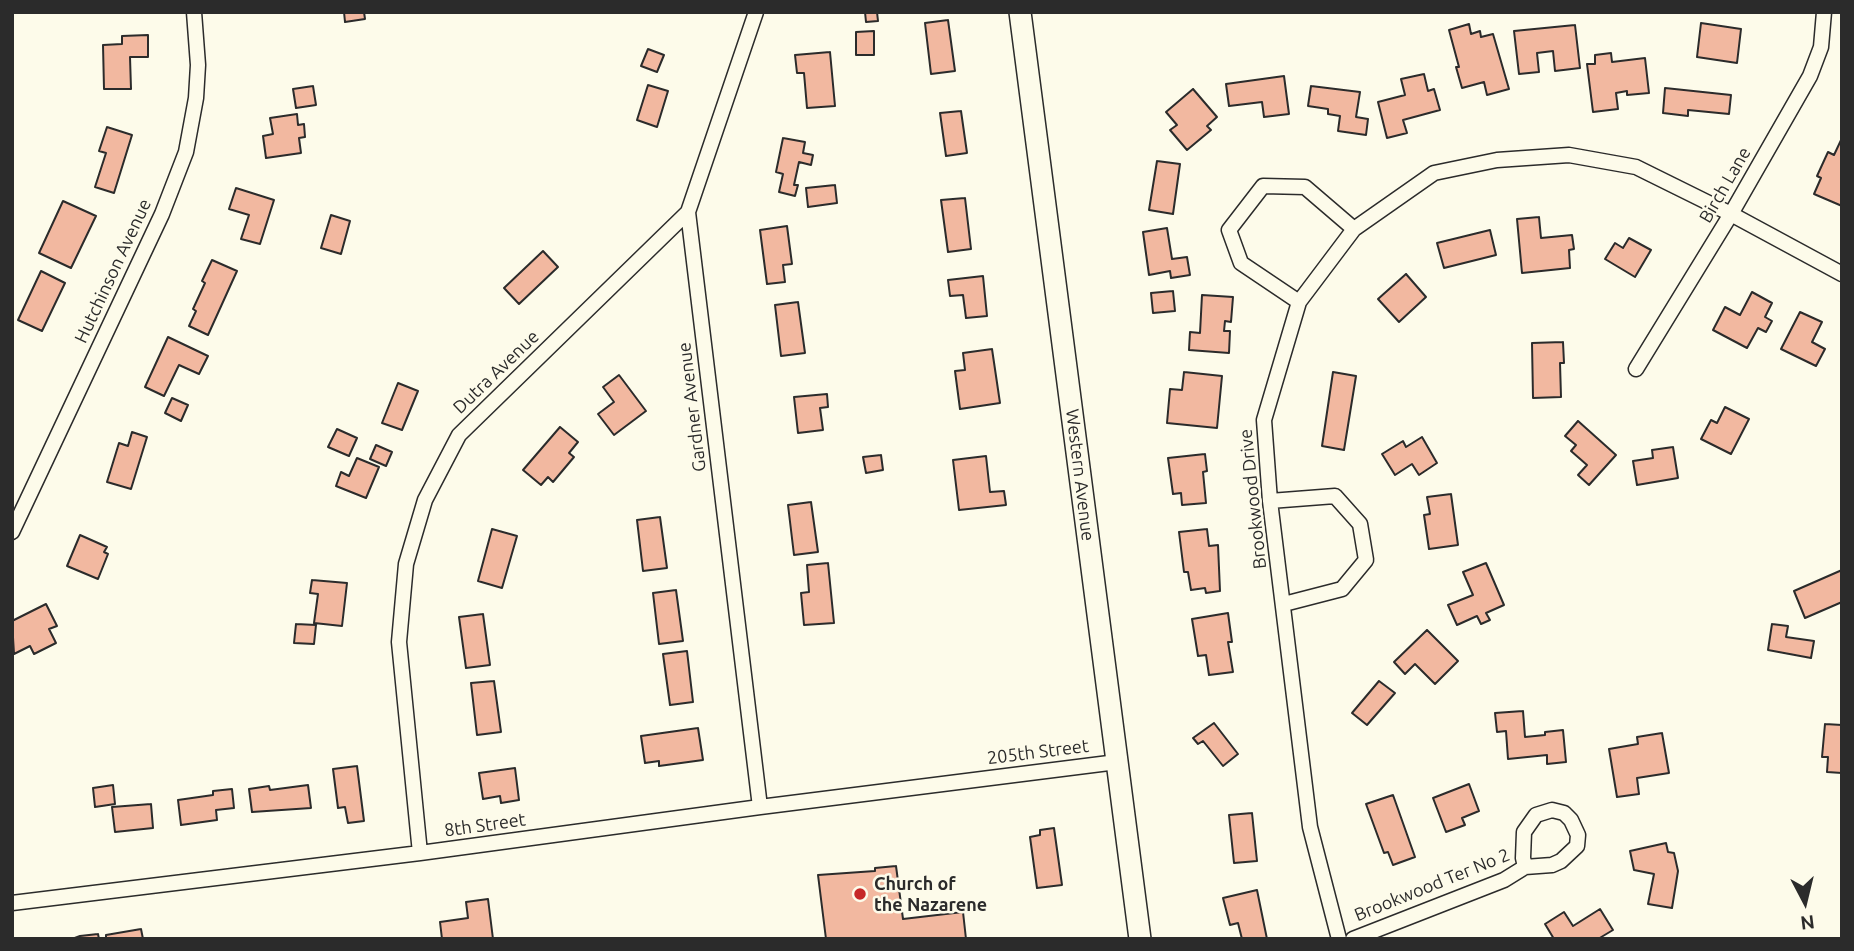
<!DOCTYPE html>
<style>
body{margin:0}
#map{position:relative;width:1854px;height:951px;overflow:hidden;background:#fdfbea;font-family:Ubuntu,sans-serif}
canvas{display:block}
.frame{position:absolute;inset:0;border:14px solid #2b2b2b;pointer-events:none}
.north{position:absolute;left:1770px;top:867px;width:70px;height:70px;-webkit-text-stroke:5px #fdfbea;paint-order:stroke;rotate:173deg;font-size:19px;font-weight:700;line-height:28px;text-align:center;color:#2b2b2b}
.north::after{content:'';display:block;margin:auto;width:24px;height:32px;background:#2b2b2b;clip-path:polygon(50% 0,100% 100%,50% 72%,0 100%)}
</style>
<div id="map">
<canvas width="1854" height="951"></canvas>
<div class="frame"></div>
<div class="north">N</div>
</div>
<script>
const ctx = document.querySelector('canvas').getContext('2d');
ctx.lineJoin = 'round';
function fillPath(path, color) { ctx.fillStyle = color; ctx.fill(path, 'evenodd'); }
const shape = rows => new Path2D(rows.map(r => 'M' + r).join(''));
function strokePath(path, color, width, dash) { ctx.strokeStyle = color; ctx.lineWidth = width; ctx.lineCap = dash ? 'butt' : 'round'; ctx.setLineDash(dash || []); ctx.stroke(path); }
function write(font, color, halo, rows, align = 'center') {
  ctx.font = font + ' Ubuntu,sans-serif'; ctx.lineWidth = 5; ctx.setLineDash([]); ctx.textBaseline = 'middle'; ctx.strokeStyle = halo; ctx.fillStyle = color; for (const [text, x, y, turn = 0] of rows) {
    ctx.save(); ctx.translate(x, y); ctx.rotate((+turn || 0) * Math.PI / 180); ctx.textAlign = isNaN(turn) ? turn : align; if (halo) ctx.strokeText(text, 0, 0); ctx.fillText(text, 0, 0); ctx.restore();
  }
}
const building = shape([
 [344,12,364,12,365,19,345,22,344,12],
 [865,12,877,12,878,21,866,22,865,12],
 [948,20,955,71,931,74,925,23,948,20],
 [1701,23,1741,29,1737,63,1697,57,1701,23],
 [1469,24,1471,34,1480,31,1481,37,1493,34,1509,89,1487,95,1484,82,1462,88,1456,67,1459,67,1449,30,1469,24],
 [1575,25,1580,68,1555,71,1553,51,1537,53,1539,72,1519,74,1514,31,1575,25],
 [874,31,874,55,856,55,856,32,874,31],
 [148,35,148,57,130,57,131,89,104,89,103,45,122,44,122,36,148,35],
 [648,49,664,55,657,72,641,66,648,49],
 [830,52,835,106,807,108,804,73,797,73,795,55,830,52],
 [1611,53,1612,62,1645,58,1649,93,1627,95,1627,91,1616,93,1618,109,1593,112,1587,64,1595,64,1595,55,1611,53],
 [1424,74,1428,91,1434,89,1440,110,1403,120,1407,133,1387,138,1378,102,1405,95,1401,79,1424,74],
 [1284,76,1289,114,1264,117,1262,102,1229,106,1226,84,1284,76],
 [648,85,668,91,657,127,637,120,648,85],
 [313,86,316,105,296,108,293,89,313,86],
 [1311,86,1360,92,1356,117,1368,119,1366,135,1338,131,1340,116,1328,114,1328,109,1308,106,1311,86],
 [1665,88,1731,95,1729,114,1688,110,1688,116,1663,113,1665,88],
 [1193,89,1217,117,1207,126,1211,130,1187,150,1170,130,1177,125,1166,112,1193,89],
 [961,111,967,153,946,156,940,113,961,111],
 [297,114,298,125,304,124,305,137,299,138,301,153,266,158,263,136,273,134,270,118,297,114],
 [107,127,132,135,114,193,95,187,106,153,99,151,107,127],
 [783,138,805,142,803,153,813,155,811,165,799,162,794,185,798,185,795,196,779,192,783,174,776,172,783,138],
 [1842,138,1842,206,1814,194,1821,178,1817,176,1828,152,1834,155,1842,138],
 [1157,161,1180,164,1173,214,1149,210,1157,161],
 [835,185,837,203,808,207,806,188,835,185],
 [236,188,274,200,260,244,241,239,249,215,229,209,236,188],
 [965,198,971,249,948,252,941,200,965,198],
 [63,201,96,216,71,268,39,253,63,201],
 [331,215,350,221,341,254,321,248,331,215],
 [1539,217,1541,238,1572,235,1574,249,1569,250,1570,268,1522,273,1517,219,1539,217],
 [787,226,792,264,783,265,785,282,767,284,760,230,787,226],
 [1167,228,1172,259,1187,257,1190,275,1171,278,1170,271,1149,275,1143,232,1167,228],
 [1490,230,1496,255,1444,268,1437,243,1490,230],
 [1629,238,1651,250,1635,277,1605,259,1615,243,1623,248,1629,238],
 [543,251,558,267,519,304,504,288,543,251],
 [212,260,237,271,208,335,189,326,196,311,193,309,205,283,202,281,212,260],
 [41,271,65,283,42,331,18,320,41,271],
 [1406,274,1426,297,1399,322,1378,299,1406,274],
 [983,276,987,316,966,318,963,295,950,296,948,280,983,276],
 [1173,291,1175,311,1153,313,1151,293,1173,291],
 [1752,292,1772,303,1765,317,1772,321,1766,332,1758,328,1747,348,1713,330,1725,307,1740,315,1752,292],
 [1202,295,1233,297,1231,322,1225,321,1224,331,1230,331,1229,353,1189,350,1190,332,1200,333,1202,295],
 [798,302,805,353,781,356,775,305,798,302],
 [1800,312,1822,322,1812,342,1825,349,1816,366,1781,349,1800,312],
 [168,337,208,356,199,374,179,365,164,396,145,387,168,337],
 [1563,342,1564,363,1560,363,1561,397,1533,398,1532,343,1563,342],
 [992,349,1000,403,960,409,955,371,965,370,963,353,992,349],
 [1184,372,1222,376,1217,428,1167,423,1170,389,1182,390,1184,372],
 [1333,372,1356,376,1344,450,1322,446,1333,372],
 [619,375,646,411,614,435,598,414,614,402,603,387,619,375],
 [398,383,418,391,402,430,382,423,398,383],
 [827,394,828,407,820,408,823,430,798,433,794,397,827,394],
 [172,398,188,405,181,421,165,413,172,398],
 [1725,407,1749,419,1731,454,1701,439,1711,420,1717,423,1725,407],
 [1578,421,1616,455,1589,485,1578,475,1587,465,1571,451,1576,445,1565,436,1578,421],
 [560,427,578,442,569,453,574,457,553,482,548,477,541,485,523,470,560,427],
 [337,429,357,438,349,456,328,447,337,429],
 [132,432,147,437,131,489,107,482,119,443,128,446,132,432],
 [1422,437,1437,463,1419,475,1412,464,1395,475,1382,454,1403,441,1406,447,1422,437],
 [376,445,392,452,386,466,370,459,376,445],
 [1673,447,1678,478,1637,485,1633,461,1653,458,1652,450,1673,447],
 [1205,454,1207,471,1203,472,1206,503,1182,505,1181,493,1173,494,1168,458,1205,454],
 [881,455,883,470,866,473,863,457,881,455],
 [986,456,990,492,1004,491,1006,505,959,510,953,460,986,456],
 [357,458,379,467,366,498,336,486,341,472,349,476,357,458],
 [1451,494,1458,545,1429,549,1424,515,1430,514,1427,497,1451,494],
 [811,502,818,552,794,555,788,505,811,502],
 [660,517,667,568,643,571,637,520,660,517],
 [492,529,517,536,502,588,478,581,492,529],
 [1207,529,1209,546,1218,545,1220,591,1206,593,1205,588,1191,590,1188,572,1184,572,1179,532,1207,529],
 [80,535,107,547,104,552,108,554,98,579,67,566,80,535],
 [828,563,834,623,804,625,801,593,809,592,807,565,828,563],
 [1486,563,1504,605,1486,613,1490,620,1481,624,1477,616,1457,625,1448,605,1473,595,1463,572,1486,563],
 [1842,570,1842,602,1805,618,1794,591,1842,570],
 [312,580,347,583,342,626,314,623,318,594,310,593,312,580],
 [676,590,683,641,659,644,653,593,676,590],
 [46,604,57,626,49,629,56,643,34,654,30,646,14,654,12,621,46,604],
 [1228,613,1232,642,1228,642,1233,672,1209,675,1206,655,1198,656,1192,619,1228,613],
 [483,614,490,665,466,668,459,617,483,614],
 [296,624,316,625,314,644,294,643,296,624],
 [1772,624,1788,626,1786,637,1814,641,1811,658,1768,650,1772,624],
 [1427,630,1458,661,1435,684,1415,664,1405,674,1394,662,1427,630],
 [687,651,693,702,670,705,663,654,687,651],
 [494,681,501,732,477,735,471,683,494,681],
 [1379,681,1395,693,1367,725,1352,713,1379,681],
 [1523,711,1525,737,1545,735,1545,732,1563,730,1566,762,1547,764,1547,755,1508,759,1506,731,1497,732,1495,713,1523,711],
 [1214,723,1238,754,1223,766,1203,741,1198,744,1193,738,1214,723],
 [1825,724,1842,725,1842,773,1827,772,1828,757,1822,757,1825,724],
 [698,728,703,760,659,766,659,761,645,763,641,736,698,728],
 [1662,733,1669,773,1637,778,1639,794,1617,797,1609,749,1638,744,1637,737,1662,733],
 [357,766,364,821,348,823,345,807,338,808,333,769,357,766],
 [515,768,519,800,501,803,500,796,483,799,479,773,515,768],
 [1469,784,1479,811,1462,818,1465,825,1446,832,1433,798,1469,784],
 [113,785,115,804,95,807,93,788,113,785],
 [308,785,311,808,252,812,249,789,269,786,270,790,308,785],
 [232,789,234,808,216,810,217,820,181,825,178,800,213,795,213,791,232,789],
 [1393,795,1415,857,1393,865,1388,852,1384,853,1366,804,1393,795],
 [151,804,153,828,115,832,112,807,151,804],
 [1252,813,1257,861,1234,863,1229,815,1252,813],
 [1054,828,1062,885,1037,888,1030,837,1040,835,1040,830,1054,828],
 [1666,843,1668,852,1674,853,1678,871,1672,908,1648,904,1654,874,1634,870,1630,851,1666,843],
 [896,866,903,919,963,912,966,939,826,939,818,875,875,871,875,868,896,866],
 [1257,890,1267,939,1242,939,1238,923,1230,925,1223,898,1257,890],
 [488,899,493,939,442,939,440,922,468,918,466,902,488,899],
 [1600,909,1613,930,1598,939,1554,939,1545,924,1564,912,1573,926,1600,909],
 [141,929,143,939,106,939,106,935,141,929],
 [98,934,99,939,72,939,80,936,98,934]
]);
const minor = shape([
 [756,12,688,212,760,807],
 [1299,302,1241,263,1229,230,1263,186,1305,187,1354,229],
 [1636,369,1731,214,1810,76,1821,47,1824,12],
 [1270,501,1335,496,1360,524,1366,560,1342,589,1284,604],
 [12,532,162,214,186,152,196,98,198,65,194,12],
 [420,853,399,642,406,564,425,500,459,435,688,212],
 [12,903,420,853,760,807,1117,762],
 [1339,939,1310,827,1270,501,1264,420,1299,302,1354,229,1434,173,1497,160,1569,155,1636,167,1731,214,1842,274],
 [1353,939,1504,880,1525,867,1552,865,1561,861,1577,846,1578,835,1571,820,1564,813,1552,810,1536,815,1524,832,1523,858,1525,867]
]);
const secondary = shape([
 [1020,12,1140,939]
]);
const markers = [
 [860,894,7,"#c62828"]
];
const streetNames = [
 ["Birch Lane",1725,185,-60],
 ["Hutchinson Avenue",113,271,-65],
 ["Dutra Avenue",496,372,-44],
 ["Gardner Avenue",692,407,-97],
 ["Western Avenue",1080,475,83],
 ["Brookwood Drive",1253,499,-96],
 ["205th Street",1038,752,-7],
 ["8th Street",485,825,-8],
 ["Brookwood Ter No 2",1432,885,-22]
];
const poiNames = [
 ["Church of",874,884],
 ["the Nazarene",874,905]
];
fillPath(building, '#f2b8a0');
strokePath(building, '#2b2b2b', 2);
strokePath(minor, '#2b2b2b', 17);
strokePath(secondary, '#2b2b2b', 24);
strokePath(minor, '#fdfbea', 14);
strokePath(secondary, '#fdfbea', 21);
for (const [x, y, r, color] of markers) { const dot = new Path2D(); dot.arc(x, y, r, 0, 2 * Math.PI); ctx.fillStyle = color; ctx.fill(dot); strokePath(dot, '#fdfbea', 2.5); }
write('18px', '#2b2b2b', '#fdfbea', streetNames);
write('bold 18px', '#2b2b2b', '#fdfbea', poiNames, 'left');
</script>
